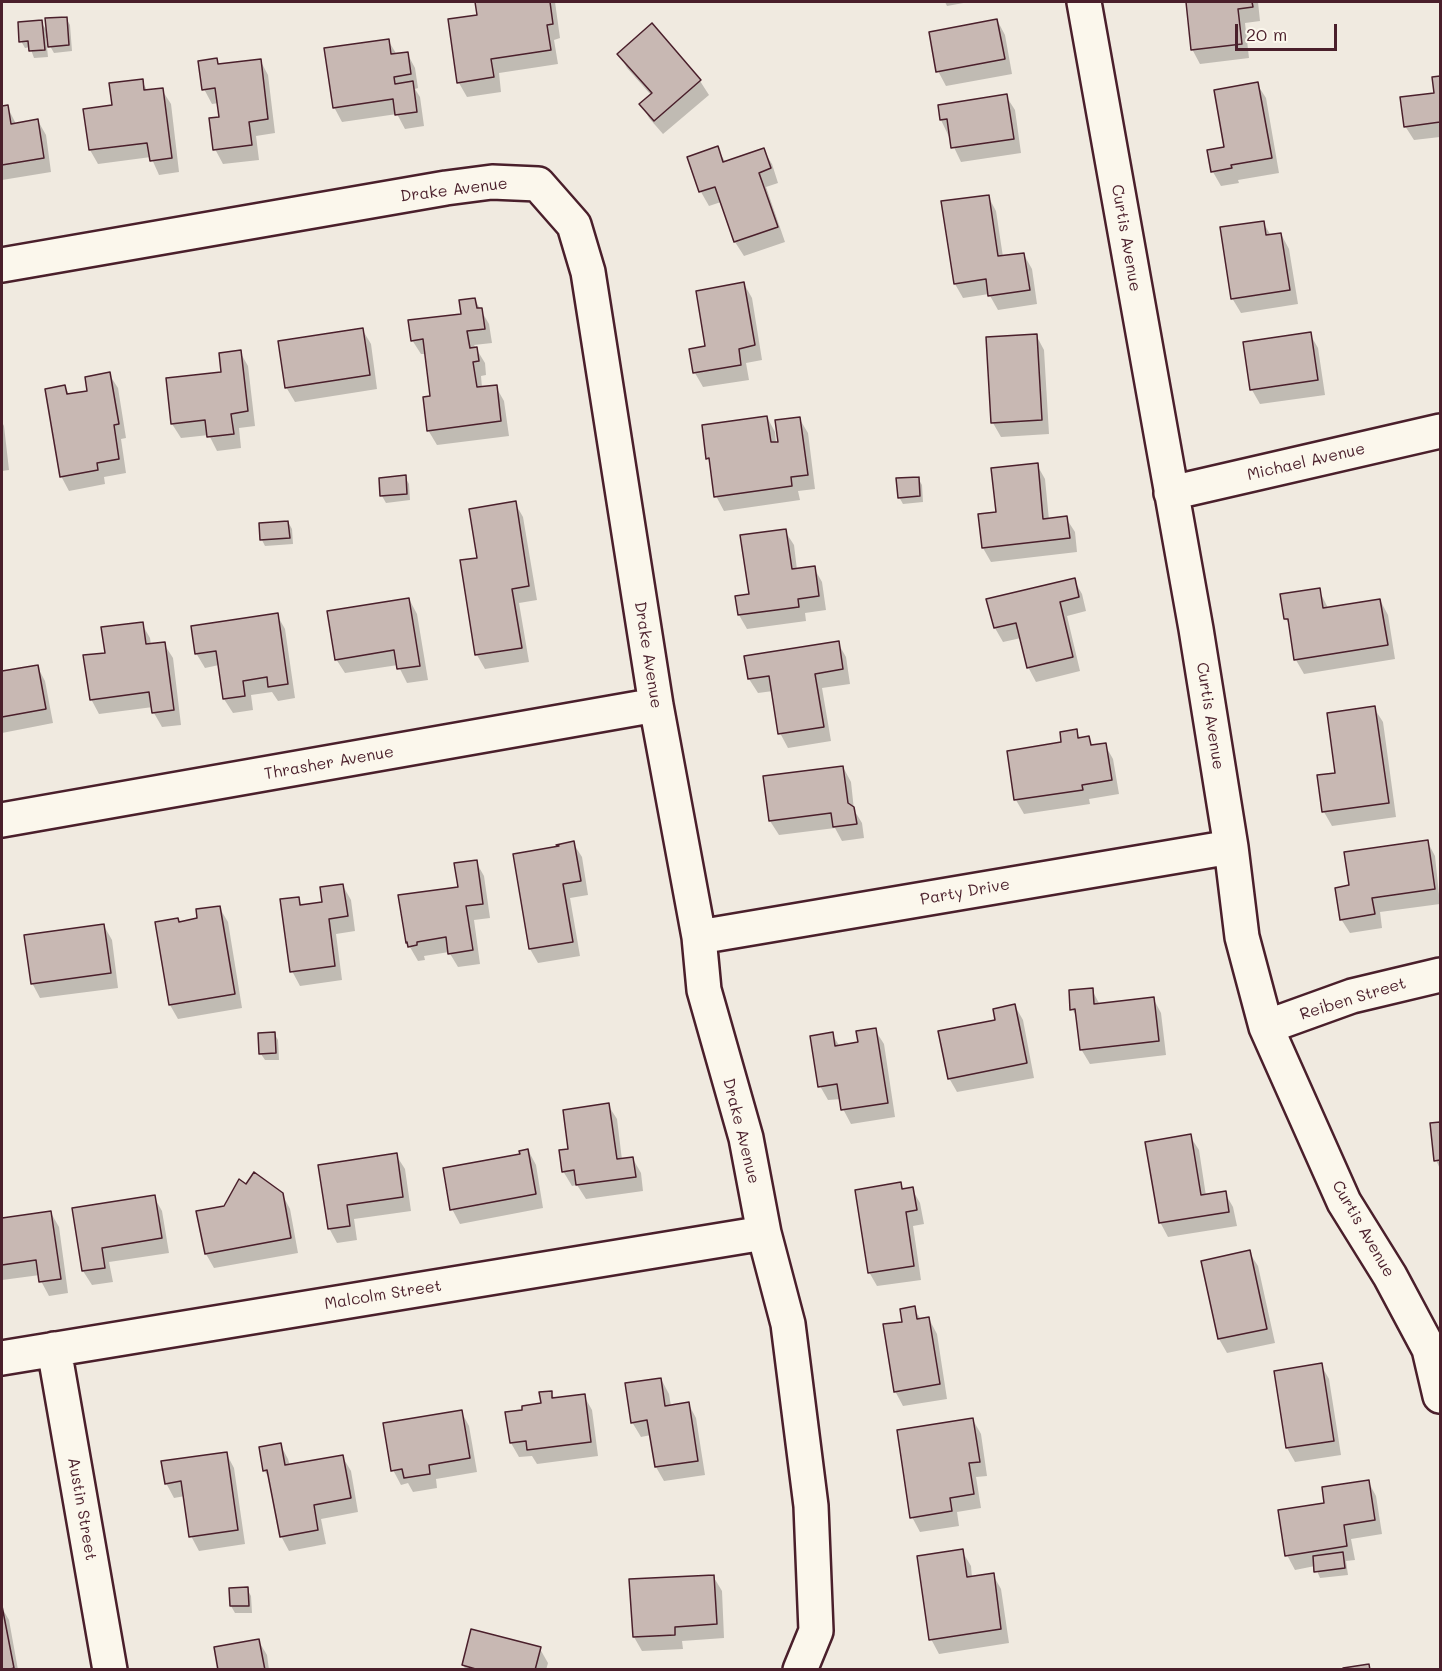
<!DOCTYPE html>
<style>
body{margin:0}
#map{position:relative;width:1442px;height:1671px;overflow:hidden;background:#f0eae0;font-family:Mali,sans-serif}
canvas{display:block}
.frame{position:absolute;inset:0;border:3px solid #4a1f2b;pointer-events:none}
.scale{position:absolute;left:1235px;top:24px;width:102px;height:27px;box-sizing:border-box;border:3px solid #4a1f2b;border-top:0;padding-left:8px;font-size:18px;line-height:21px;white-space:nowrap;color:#4a1f2b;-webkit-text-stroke:4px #fbf7ec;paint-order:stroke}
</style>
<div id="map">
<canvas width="1442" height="1671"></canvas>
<div class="frame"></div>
<div class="scale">20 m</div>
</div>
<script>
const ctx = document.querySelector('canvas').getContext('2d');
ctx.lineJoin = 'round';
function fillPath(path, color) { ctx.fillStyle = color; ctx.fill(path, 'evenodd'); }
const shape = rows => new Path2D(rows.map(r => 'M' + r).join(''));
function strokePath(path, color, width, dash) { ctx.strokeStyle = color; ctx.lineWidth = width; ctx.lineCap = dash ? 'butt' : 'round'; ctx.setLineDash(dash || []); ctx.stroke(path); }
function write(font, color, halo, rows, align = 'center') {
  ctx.font = font + ' Mali,sans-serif'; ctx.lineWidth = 5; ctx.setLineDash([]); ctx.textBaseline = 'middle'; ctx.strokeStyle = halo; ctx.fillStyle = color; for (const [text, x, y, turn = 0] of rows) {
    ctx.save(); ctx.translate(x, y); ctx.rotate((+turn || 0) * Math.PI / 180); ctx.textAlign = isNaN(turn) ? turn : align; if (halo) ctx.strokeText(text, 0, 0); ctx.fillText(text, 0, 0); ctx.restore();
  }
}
const shadow = shape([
 [477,2,555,2,560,38,554,40,558,64,499,73,501,92,467,97,459,83,449,21,479,16],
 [945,2,969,2,947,6],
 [1187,2,1258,2,1260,21,1245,23,1249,58,1200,64,1192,49],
 [66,18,70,25,72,51,54,53,50,46,49,38,46,38,48,57,34,58,30,47,25,48,21,41,41,22,49,34],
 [997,20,1005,35,1012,74,946,86,938,71],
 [652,26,700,81,709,95,663,134,649,118,641,104,651,95,627,68,619,54],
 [388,40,397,55,407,53,415,68,418,88,415,89,420,97,424,126,405,129,397,114,342,122,334,107],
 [216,60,220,66,260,60,268,75,275,133,256,136,259,160,223,164,215,149,220,118,219,103,212,104,204,89],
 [1434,78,1440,78,1440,137,1414,140,1405,126,1436,95],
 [142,81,148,92,162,90,171,104,179,172,159,175,151,157,98,164,90,150,114,106],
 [1257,84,1266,98,1279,173,1238,180,1239,183,1221,186,1213,172,1209,151,1226,149],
 [1006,96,1015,110,1021,153,961,162,941,120],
 [7,106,16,124,38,121,46,135,51,172,2,180,2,107],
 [717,148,726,163,763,150,772,164,778,183,766,187,785,242,744,256,735,242,721,202,709,206,701,192,689,158],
 [988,196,996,211,1003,257,1024,255,1032,269,1037,304,998,310,989,294,963,298,955,284],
 [1263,222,1271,236,1281,234,1289,249,1298,304,1241,313,1232,298],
 [744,284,752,298,762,360,746,363,749,380,703,387,695,373,691,350,707,348],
 [475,300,489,324,492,343,474,345,485,363,486,375,481,376,482,388,496,387,504,401,509,436,437,445,428,430,432,397,427,354,421,354,412,340,463,315],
 [362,329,371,344,377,389,295,402,286,387],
 [1310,334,1318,348,1325,395,1260,404,1252,390],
 [1036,335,1044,350,1049,434,1001,437,993,423],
 [240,352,248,366,255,426,239,428,241,448,217,451,209,435,181,438,172,424,223,373],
 [109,374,118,388,126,438,121,439,126,473,104,477,105,484,69,491,61,476,65,387,70,396,89,393],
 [767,417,775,432,776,443,780,443,799,418,808,433,815,489,798,491,800,500,724,511,716,496,712,465,708,458],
 [2,422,4,426,9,470,2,471],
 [1037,465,1045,479,1049,520,1066,518,1075,532,1077,552,991,562,983,548,997,513],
 [405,477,409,484,410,500,386,503,382,496],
 [918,478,922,485,923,502,903,504,899,497],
 [515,503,523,517,537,600,519,603,529,662,485,669,477,655,479,559],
 [288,522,292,529,293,544,265,546,262,540],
 [785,531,794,545,797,570,814,568,822,582,826,610,805,613,806,621,747,629,739,615],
 [1074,580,1082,594,1086,611,1067,616,1080,671,1036,682,1028,667,1021,638,1003,642,995,628,988,600],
 [1319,590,1328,608,1380,600,1388,615,1395,659,1304,674,1296,660,1291,627,1286,619],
 [409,599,417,614,428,680,407,683,398,665,345,673,336,659],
 [277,615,285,629,295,698,278,701,272,692,251,695,253,710,233,713,224,699,219,665,205,668,196,653],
 [142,624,150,638,151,645,164,644,173,658,181,725,162,727,154,713,153,707,99,714,91,699,106,654],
 [838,643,846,657,850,684,822,688,831,741,788,748,780,733,773,691,758,693,749,679],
 [37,666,45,681,53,723,2,733,2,673],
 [1374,708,1383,722,1396,817,1332,826,1324,812],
 [1076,731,1081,739,1088,738,1093,747,1105,745,1113,759,1119,794,1089,799,1090,804,1024,814,1016,800],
 [843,767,851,782,854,810,862,823,864,838,842,841,835,828,779,835,770,821,765,778],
 [1427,841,1435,856,1440,904,1380,912,1382,928,1350,933,1341,919,1351,887],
 [573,843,582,857,588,895,570,898,580,956,538,963,530,949],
 [476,862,484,876,490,918,474,920,480,964,458,967,449,952,424,956,425,960,418,961,407,942,460,888],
 [343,886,351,900,355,931,336,934,342,980,300,986,292,971,298,898,303,907,324,904],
 [219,907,228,922,242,1008,178,1019,170,1005,179,923,199,920],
 [104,926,112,940,118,988,40,998,32,983],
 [1092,990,1100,1005,1153,998,1161,1013,1166,1055,1090,1064,1081,1049,1078,1019,1072,1009],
 [1015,1006,1023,1020,1034,1078,957,1092,949,1078,997,1021],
 [875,1030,884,1044,895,1117,851,1124,843,1109,841,1099,828,1100,820,1086,832,1034,840,1047,860,1044],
 [274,1033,278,1040,279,1060,265,1060,261,1054],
 [608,1105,617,1119,622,1160,633,1159,641,1173,643,1191,586,1199,577,1185,572,1186,563,1171,570,1150],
 [1440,1123,1440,1169,1436,1160,1431,1124],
 [1190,1136,1199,1150,1206,1196,1225,1193,1233,1207,1237,1226,1168,1237,1160,1222],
 [528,1150,536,1165,543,1208,460,1224,452,1209],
 [396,1155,405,1169,411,1211,354,1219,357,1240,337,1243,329,1228,320,1167],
 [901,1184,904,1190,912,1189,920,1203,924,1224,913,1226,921,1280,877,1286,869,1272],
 [247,1186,282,1194,290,1209,298,1253,214,1268,206,1254,198,1212,225,1207],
 [154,1197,162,1211,169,1253,109,1262,113,1282,92,1285,83,1271,74,1209],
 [51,1213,59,1227,68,1293,49,1296,41,1281,40,1275,2,1280,2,1220],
 [1249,1252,1258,1266,1275,1343,1227,1353,1219,1339],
 [914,1308,921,1320,929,1319,937,1334,947,1399,903,1406,895,1391,904,1323],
 [1321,1365,1329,1379,1341,1455,1295,1462,1287,1448,1275,1372],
 [661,1379,669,1394,671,1406,688,1403,696,1418,705,1475,664,1481,656,1467,651,1435,641,1437,632,1422],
 [551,1393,555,1399,584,1396,592,1410,598,1456,537,1464,532,1456,519,1457,511,1443,507,1413,524,1411,543,1405],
 [461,1411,469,1426,477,1472,436,1479,437,1488,413,1492,408,1483,401,1485,393,1470],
 [973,1420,981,1434,987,1476,976,1477,981,1508,957,1512,959,1526,920,1532,912,1517],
 [280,1444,288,1459,290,1466,342,1456,351,1471,358,1512,321,1519,326,1544,289,1551,281,1536,271,1481,264,1470],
 [226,1453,234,1468,245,1544,199,1551,191,1536,185,1496,174,1498,166,1483],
 [1368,1481,1376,1496,1382,1534,1351,1539,1355,1560,1346,1561,1348,1575,1320,1578,1315,1566,1295,1570,1287,1555,1326,1504],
 [962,1551,971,1566,972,1578,993,1575,1001,1589,1009,1643,939,1654,931,1639],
 [713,1576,722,1591,724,1638,682,1641,683,1649,642,1651,634,1637],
 [247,1589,251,1596,252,1613,235,1613,231,1606],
 [2,1608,9,1620,18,1670,2,1670],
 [258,1640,267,1655,269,1670,220,1670],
 [540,1649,548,1663,546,1670,466,1670,463,1665]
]);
const building = shape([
 [475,2,550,2,553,24,547,25,551,50,491,59,494,77,457,83,448,19,477,15,475,2],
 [1186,2,1252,2,1253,7,1238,9,1242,44,1191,50,1186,2],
 [67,17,69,45,48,47,45,18,67,17],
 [997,19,1005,59,936,72,929,32,997,19],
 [42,20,45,50,29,51,28,41,19,42,18,22,42,20],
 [652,23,701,80,654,121,639,104,652,93,617,54,652,23],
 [389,39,391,54,408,52,411,74,394,77,395,84,413,81,417,112,395,115,393,99,333,108,324,48,389,39],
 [217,58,218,64,261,59,268,119,249,122,252,145,213,150,209,118,219,117,215,88,202,90,198,61,217,58],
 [1440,76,1440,122,1404,127,1400,97,1434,93,1432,77,1440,76],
 [143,79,144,90,163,88,172,158,150,161,147,143,89,150,83,109,112,105,109,83,143,79],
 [1258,82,1272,158,1231,165,1232,168,1211,172,1207,150,1224,147,1214,90,1258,82],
 [1007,94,1014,139,951,148,947,119,940,120,938,105,1007,94],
 [8,105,11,124,38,119,44,158,2,165,2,106,8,105],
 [718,146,723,162,764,148,771,168,759,173,778,227,734,242,715,187,699,192,687,157,718,146],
 [989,195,998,256,1024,253,1030,290,988,296,986,279,954,284,941,201,989,195],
 [1264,221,1266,235,1281,233,1290,290,1231,299,1220,227,1264,221],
 [744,282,755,345,739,349,741,365,693,373,689,349,705,346,696,291,744,282],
 [475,298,477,308,482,308,485,329,467,331,470,348,477,347,479,361,473,362,477,387,497,385,501,421,427,431,423,397,430,396,423,339,411,341,408,320,461,314,459,300,475,298],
 [363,328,370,375,285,388,278,341,363,328],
 [1311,332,1318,380,1250,390,1243,342,1311,332],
 [1037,334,1042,420,991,423,986,337,1037,334],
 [241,350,248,411,231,414,234,434,207,437,205,420,171,424,166,378,221,372,219,353,241,350],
 [110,372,119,424,114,425,119,459,97,463,98,470,60,477,45,389,65,385,67,394,87,391,85,377,110,372],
 [767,416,771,442,778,442,775,420,800,417,808,475,791,477,792,486,714,497,709,458,706,459,702,425,767,416],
 [1038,463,1043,519,1067,516,1070,538,982,548,978,514,996,512,991,468,1038,463],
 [406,475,407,494,380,496,379,478,406,475],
 [919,477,920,496,898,498,896,478,919,477],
 [516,501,529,586,512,589,522,648,475,655,460,560,477,558,469,509,516,501],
 [288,521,290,538,260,540,259,523,288,521],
 [786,529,792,569,815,566,819,596,798,599,799,607,738,615,735,596,749,594,740,535,786,529],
 [1075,578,1079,597,1060,602,1073,657,1027,668,1016,623,994,628,986,599,1075,578],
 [1320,588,1323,608,1380,599,1388,645,1294,660,1288,619,1284,619,1280,594,1320,588],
 [409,598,420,666,397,669,394,650,335,660,327,611,409,598],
 [278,613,288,684,268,687,267,677,243,681,245,696,223,699,216,651,195,654,191,626,278,613],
 [143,622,146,644,165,642,174,710,152,713,149,692,90,700,83,655,105,653,101,627,143,622],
 [839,641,843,669,815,674,824,727,778,734,769,676,748,679,744,656,839,641],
 [38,665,46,709,2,717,2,671,38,665],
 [1375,706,1389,803,1322,812,1317,775,1335,773,1327,713,1375,706],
 [1077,729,1078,738,1089,736,1091,745,1106,743,1112,780,1082,785,1083,790,1014,800,1007,751,1061,742,1060,732,1077,729],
 [843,766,848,803,854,807,857,824,833,827,831,813,769,821,763,776,843,766],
 [1428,840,1435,889,1372,898,1375,914,1340,920,1335,888,1349,885,1344,852,1428,840],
 [574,841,581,881,563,884,573,942,529,949,513,854,559,846,556,845,574,841],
 [477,860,483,904,466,906,473,950,448,954,446,937,417,942,417,945,408,947,407,942,406,943,398,895,458,887,454,863,477,860],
 [343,884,348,916,329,919,335,966,290,972,280,899,299,897,300,905,322,902,320,887,343,884],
 [220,906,235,994,169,1005,155,922,178,918,179,922,197,918,196,909,220,906],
 [104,924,111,973,31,984,24,935,104,924],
 [1093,988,1094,1004,1154,997,1159,1041,1080,1050,1075,1009,1070,1010,1069,990,1093,988],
 [1015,1004,1027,1063,948,1079,938,1031,995,1020,993,1009,1015,1004],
 [876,1028,888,1103,841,1110,837,1084,818,1087,810,1036,833,1032,835,1046,858,1042,856,1031,876,1028],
 [275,1032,276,1053,259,1054,258,1033,275,1032],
 [609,1103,617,1159,633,1157,636,1177,576,1185,574,1170,562,1172,559,1150,568,1149,563,1110,609,1103],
 [1440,1122,1440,1160,1434,1161,1430,1123,1440,1122],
 [1191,1134,1201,1195,1226,1191,1229,1212,1159,1223,1145,1142,1191,1134],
 [528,1149,536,1194,450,1210,443,1168,520,1154,519,1151,528,1149],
 [397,1153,403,1197,347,1205,350,1226,328,1229,318,1165,397,1153],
 [254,1172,283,1193,291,1238,205,1254,196,1211,224,1206,239,1179,246,1184,254,1172],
 [901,1182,902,1189,913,1187,917,1210,906,1212,914,1266,868,1273,855,1190,901,1182],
 [155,1195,162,1238,102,1248,105,1268,82,1271,72,1208,155,1195],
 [51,1211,61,1279,39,1282,36,1260,2,1265,2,1218,51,1211],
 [1250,1250,1267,1329,1218,1339,1201,1261,1250,1250],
 [915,1306,917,1319,929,1317,940,1384,894,1392,883,1324,902,1322,900,1309,915,1306],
 [1322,1363,1334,1441,1286,1448,1274,1371,1322,1363],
 [661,1378,665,1406,689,1402,698,1461,655,1467,647,1420,631,1423,625,1383,661,1378],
 [552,1391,552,1398,585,1394,591,1442,527,1450,526,1441,510,1443,505,1412,522,1410,522,1406,541,1403,539,1392,552,1391],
 [462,1410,470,1458,429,1465,430,1474,404,1478,402,1469,391,1471,383,1423,462,1410],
 [973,1418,980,1462,969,1463,974,1494,950,1498,952,1511,910,1518,897,1430,973,1418],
 [281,1443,285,1465,343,1455,351,1498,314,1505,318,1530,280,1537,267,1470,263,1471,259,1447,281,1443],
 [227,1452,238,1530,189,1537,181,1481,165,1484,161,1461,227,1452],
 [1369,1480,1375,1520,1344,1525,1347,1546,1285,1556,1278,1510,1324,1503,1322,1487,1369,1480],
 [963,1549,967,1577,994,1573,1001,1629,929,1640,917,1556,963,1549],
 [1343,1552,1345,1568,1314,1572,1313,1556,1343,1552],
 [714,1575,717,1624,675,1627,675,1635,633,1637,629,1579,714,1575],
 [248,1587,249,1606,230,1606,229,1588,248,1587],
 [2,1606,14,1668,7,1670,2,1670,2,1606],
 [471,1629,541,1647,535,1670,479,1670,462,1665,471,1629],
 [259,1639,265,1670,218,1670,214,1647,259,1639],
 [1369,1664,1370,1670,1343,1670,1343,1668,1369,1664]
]);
const minor = shape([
 [1084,2,1196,629,1231,847,1242,937,1266,1027,1344,1202,1390,1276,1429,1349,1440,1396],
 [2,265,446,188,492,182,538,184,574,225,588,272,656,705,699,937,704,990,746,1138,764,1233,788,1324,811,1506,816,1631,800,1670],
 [1171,493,1440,431],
 [2,820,656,705],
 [699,937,1231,847],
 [1266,1027,1352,996,1440,975],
 [54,1349,110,1670],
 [2,1358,764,1233]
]);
const streetNames = [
 ["Drake Avenue",454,190,-7],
 ["Curtis Avenue",1126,238,80],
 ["Michael Avenue",1306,462,-13],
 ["Drake Avenue",648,655,81],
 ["Curtis Avenue",1210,716,81],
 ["Thrasher Avenue",329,763,-10],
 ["Party Drive",965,892,-10],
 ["Reiben Street",1353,999,-17],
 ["Drake Avenue",741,1131,76],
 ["Curtis Avenue",1363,1229,60],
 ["Malcolm Street",383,1295,-9],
 ["Austin Street",82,1509,80]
];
fillPath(shadow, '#0003');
fillPath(building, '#c8b8b3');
strokePath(building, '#4a1f2b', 1.5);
strokePath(minor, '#4a1f2b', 38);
strokePath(minor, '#fbf7ec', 33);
write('16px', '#4a1f2b', '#fbf7ec', streetNames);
</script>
